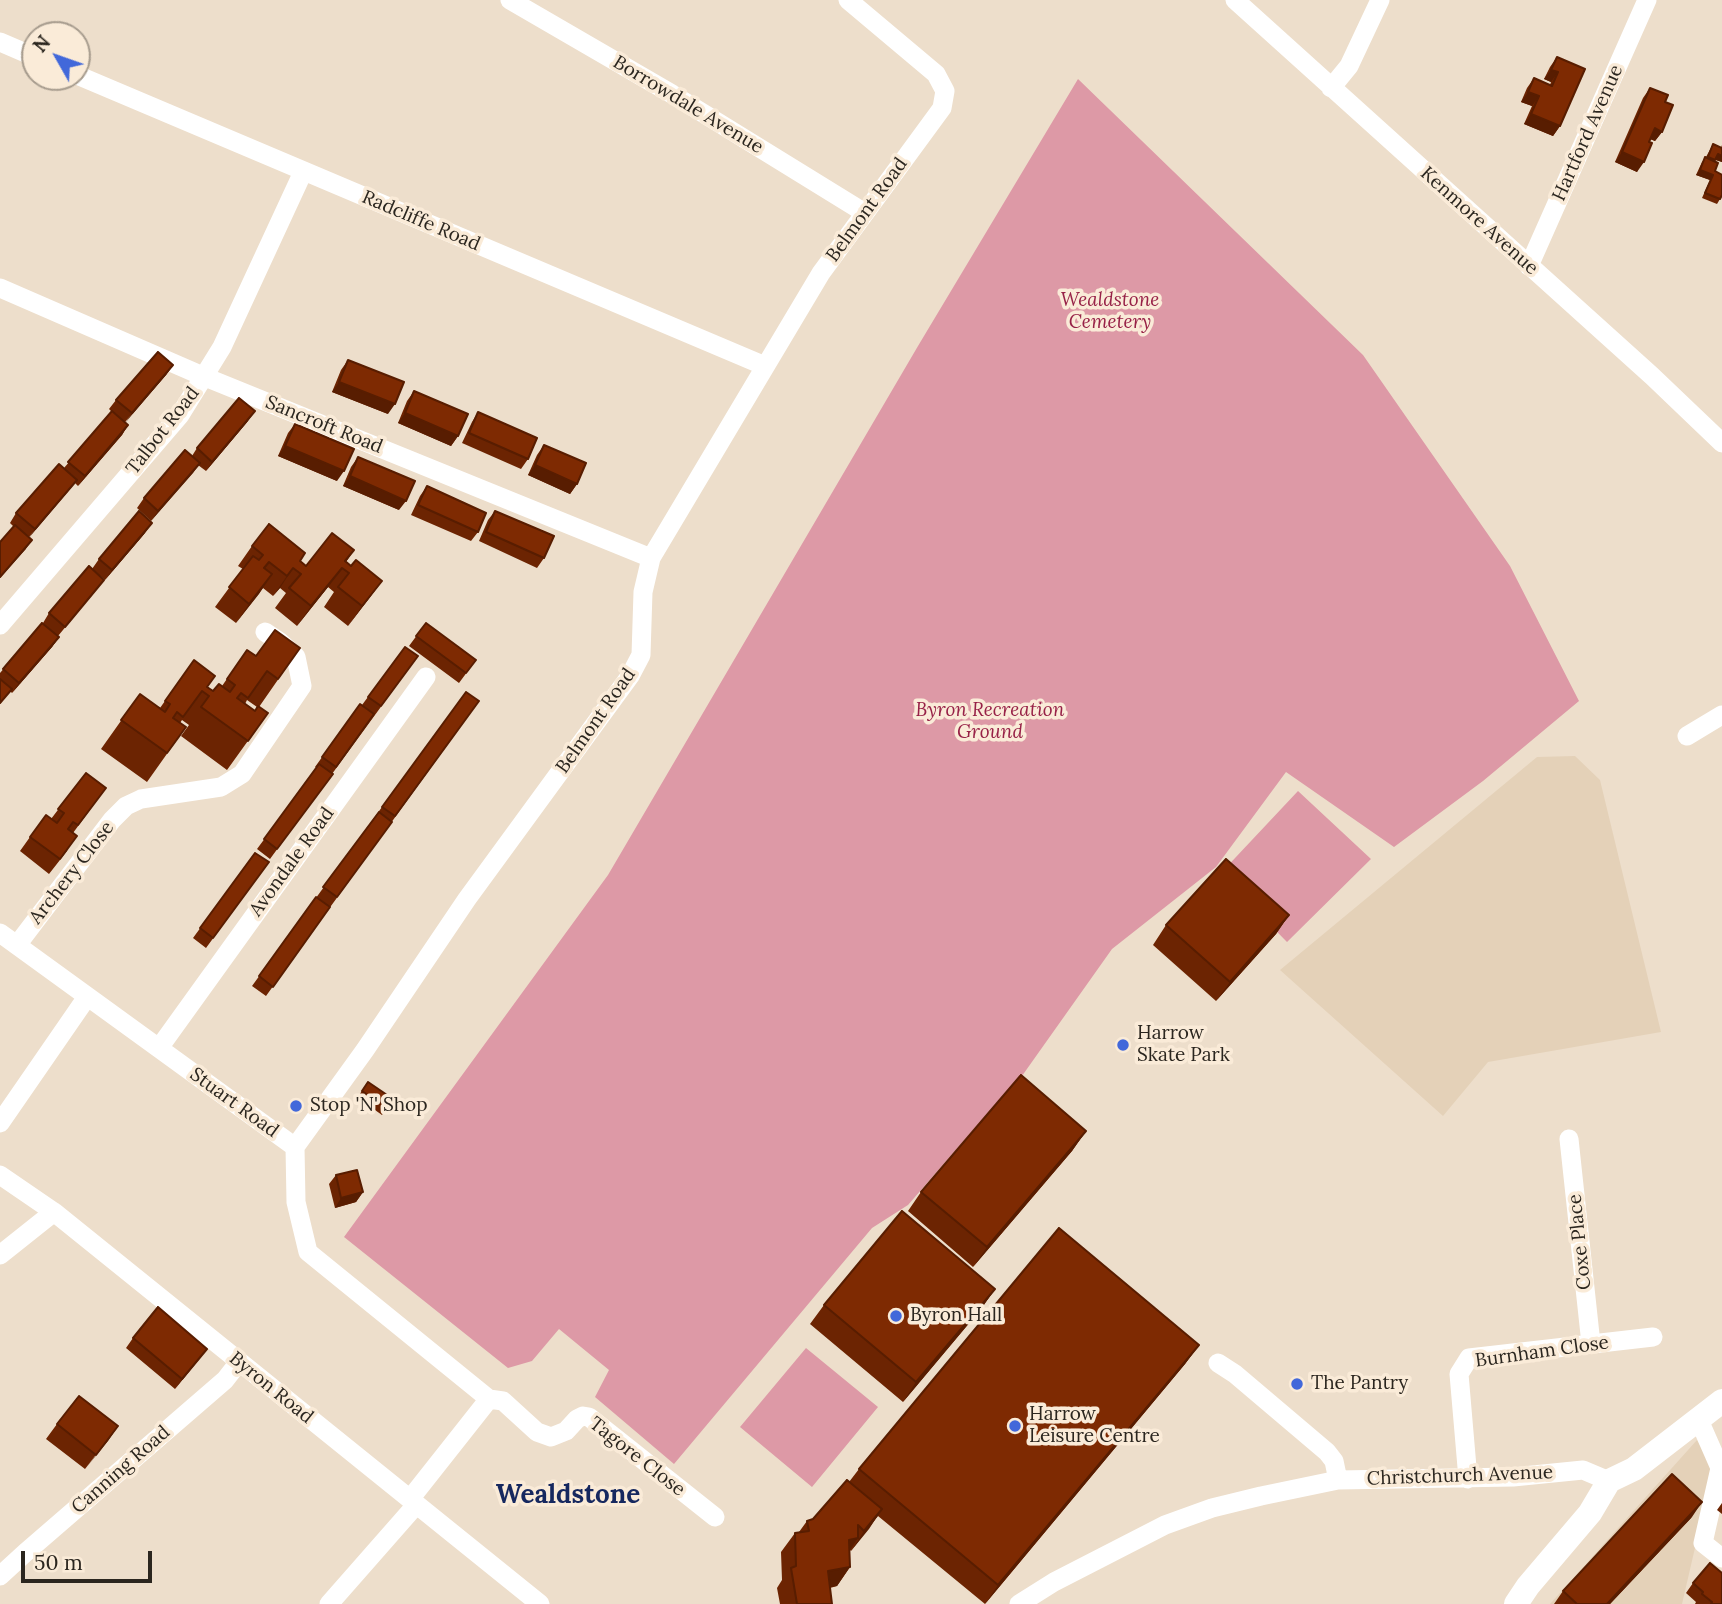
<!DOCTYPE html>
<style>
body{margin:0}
#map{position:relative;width:1722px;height:1604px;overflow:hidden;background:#eddecb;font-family:Lora,serif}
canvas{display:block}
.north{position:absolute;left:21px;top:21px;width:70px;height:70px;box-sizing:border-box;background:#faebd8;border:2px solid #a79c8e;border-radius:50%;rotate:310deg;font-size:19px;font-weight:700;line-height:28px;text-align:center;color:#2b261f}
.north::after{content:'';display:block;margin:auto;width:24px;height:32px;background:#4268da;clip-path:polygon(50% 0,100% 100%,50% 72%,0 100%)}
.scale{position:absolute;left:21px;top:1551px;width:131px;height:32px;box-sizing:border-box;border:4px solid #2b261f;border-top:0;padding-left:9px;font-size:21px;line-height:24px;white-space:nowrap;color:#2b261f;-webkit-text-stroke:5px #faebd8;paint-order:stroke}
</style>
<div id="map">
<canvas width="1722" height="1604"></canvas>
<div class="north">N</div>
<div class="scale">50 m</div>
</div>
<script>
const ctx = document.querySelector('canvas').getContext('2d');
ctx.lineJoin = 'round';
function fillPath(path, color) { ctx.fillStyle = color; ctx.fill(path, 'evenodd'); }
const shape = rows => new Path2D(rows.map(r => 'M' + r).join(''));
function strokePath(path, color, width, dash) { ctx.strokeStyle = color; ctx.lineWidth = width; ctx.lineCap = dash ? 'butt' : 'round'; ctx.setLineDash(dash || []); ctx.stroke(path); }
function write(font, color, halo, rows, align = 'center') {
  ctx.font = font + ' Lora,serif'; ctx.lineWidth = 7; ctx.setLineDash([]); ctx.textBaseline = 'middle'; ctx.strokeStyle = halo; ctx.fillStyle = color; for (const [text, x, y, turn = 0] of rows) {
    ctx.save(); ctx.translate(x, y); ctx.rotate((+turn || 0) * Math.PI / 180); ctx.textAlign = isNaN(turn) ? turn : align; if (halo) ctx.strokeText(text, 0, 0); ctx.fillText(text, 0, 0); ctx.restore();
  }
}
const built = shape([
 [1575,756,1600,780,1661,1032,1488,1062,1443,1116,1280,970,1537,757],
 [1697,1440,1713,1470,1682,1604,1550,1604]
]);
const green = shape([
 [1078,79,1363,355,1510,566,1579,701,1483,781,1394,847,1286,772,1216,867,1112,949,1017,1083,1007,1091,908,1205,872,1228,674,1464,595,1397,609,1370,559,1329,532,1361,508,1368,344,1237,608,875,918,346],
 [1298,791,1371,859,1287,942,1220,874],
 [806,1348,878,1407,812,1487,740,1427]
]);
const minor = shape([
 [510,0,672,94,865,213],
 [1235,0,1652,376,1722,443],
 [0,42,35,57],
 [77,75,765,366],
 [1331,88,1349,66,1380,0],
 [1529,266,1647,0],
 [0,288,205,377,651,558],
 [0,625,180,415,222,347,303,172],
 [1687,736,1722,715],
 [0,933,295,1147],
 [17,945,112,820,126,806,141,799,221,787,242,774,302,686,296,657,280,642,265,632],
 [159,1048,426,677],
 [0,1123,87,997],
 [1569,1139,1591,1344],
 [295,1147,365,1050,467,899,630,676,641,655,643,592,651,558,821,273,942,108,945,91,936,74,848,0],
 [295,1147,296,1202,308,1252,489,1399,503,1401,537,1432,551,1437,566,1431,577,1419,583,1416,589,1417,715,1517],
 [0,1175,54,1212,540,1604],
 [0,1255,54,1212],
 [1218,1363,1235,1374,1327,1452,1334,1461,1338,1480],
 [1699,1420,1720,1468,1703,1543,1722,1558],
 [1468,1479,1459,1374,1469,1358,1653,1337],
 [410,1499,489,1399],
 [0,1576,25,1553,225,1380,239,1362],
 [329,1604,416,1505],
 [1019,1604,1054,1582,1165,1525,1212,1508,1261,1496,1338,1480,1513,1477,1583,1470,1609,1481]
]);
const tertiary = shape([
 [1516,1604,1528,1586,1590,1513,1609,1481,1634,1469,1722,1401]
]);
const wall = shape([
 [1557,57,1560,126,1553,136,1524,124,1532,106,1521,102,1527,88,1534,78,1550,85,1551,82,1544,79,1550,67],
 [1650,88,1662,132,1655,141,1650,139,1637,172,1615,162,1643,98],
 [1713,144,1721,148,1722,145,1722,162,1715,160,1715,171,1720,199,1717,204,1702,198,1710,180,1696,175,1702,162,1706,157],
 [348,360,388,414,332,392,341,370],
 [173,365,166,375,125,422,128,425,122,435,78,486,75,483,29,537,25,550,14,527,10,523,16,513,64,468,112,412,109,409,116,400],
 [414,391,458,436,451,446,398,423,407,401],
 [478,412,528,459,521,469,462,443,472,422],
 [248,421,206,471,198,465,151,521,137,508,144,498,192,456,197,448],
 [295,424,337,481,278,456,288,433],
 [544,445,577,484,570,494,528,475,537,455],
 [358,457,399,510,343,486,351,467],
 [427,486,478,532,471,541,411,515,420,496],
 [495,511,544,558,537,568,479,541,488,520],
 [145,533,105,580,92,569,99,559],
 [252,546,300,561,306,566,354,550,346,562,351,566,382,581,348,626,324,607,334,592,328,587,297,626,275,608,286,593,280,588,273,596,263,588,236,623,215,607,243,569,238,566],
 [97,589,58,636,59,637,52,647,12,693,10,691,0,704,0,673,43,623,49,613],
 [426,623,476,660,459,683,409,646],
 [405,647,418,656,270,859,257,849,317,768,315,767,360,704,362,705],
 [300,648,259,707,268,713,227,770,181,736,189,725,182,720,180,723,186,727,147,782,101,749,140,694,160,708,194,660,207,687,213,691,222,686,247,650,256,656],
 [247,700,257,707,255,711,245,704],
 [479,701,266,996,252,986,382,807],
 [86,773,106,788,73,833,67,851,49,874,20,851,30,837,51,819],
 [255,853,269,862,206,948,193,938],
 [1289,915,1276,934,1216,1001,1153,945,1166,925],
 [368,1082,393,1099,382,1115,375,1110,372,1113,355,1101],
 [1086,1131,1072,1151,973,1267,908,1211,921,1192],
 [336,1175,363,1192,356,1202,335,1208,329,1184],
 [995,1289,981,1309,903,1402,810,1324,824,1305],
 [133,1338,200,1358,175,1389,126,1348],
 [1199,1345,1185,1364,985,1604,878,1516,851,1551,850,1550,850,1567,837,1586,830,1588,832,1604,780,1604,777,1588,782,1580,781,1552,795,1533,799,1532,807,1521,813,1519,849,1482,859,1469],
 [57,1424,118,1426,85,1469,46,1439],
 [1722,1503,1722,1514,1717,1510],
 [1692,1517,1610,1604,1554,1604,1563,1591],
 [1693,1583,1722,1604,1695,1604,1696,1602,1686,1593]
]);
const shadedWall = shape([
 [1551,70,1558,72,1551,82,1544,79],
 [1528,92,1539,96,1532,106,1521,102],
 [1531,114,1560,126,1553,136,1524,124],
 [1655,128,1662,132,1655,141,1648,138],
 [1622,152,1644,162,1637,172,1615,162],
 [1718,154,1722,156,1722,162,1714,159],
 [1700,170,1713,175,1710,180,1696,175],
 [173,365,166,375,125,423,132,413],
 [339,382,395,404,388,414,332,392],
 [255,411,248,421,206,471,212,462],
 [405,413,458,436,451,446,398,423],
 [128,425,122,435,78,486,85,476],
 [285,446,344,471,337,481,278,456],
 [200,463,193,473,151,521,158,511],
 [535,465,577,484,570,494,528,475],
 [350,476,406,501,399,510,343,486],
 [77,480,70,489,28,539,35,529],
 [152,523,145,533,105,580,112,570],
 [32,540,25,550,0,578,0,577],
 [354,550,328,587,297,626,311,606],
 [293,568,280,588,273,596,287,576],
 [272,574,259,594,236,623,249,604],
 [382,581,368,600,348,626,362,606],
 [59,637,52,647,12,693,19,683],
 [1289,915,1276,934,1216,1001,1230,982],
 [1086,1131,1072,1151,973,1267,987,1247],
 [363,1192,356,1202,335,1208,341,1198],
 [995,1289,981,1309,903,1402,916,1382],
 [1199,1345,1185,1364,985,1604,998,1585],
 [207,1349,200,1358,175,1389,182,1379],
 [118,1426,108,1441,85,1469,96,1455],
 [1702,1502,1692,1517,1610,1604,1607,1604],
 [882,1509,869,1529,851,1551,864,1531],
 [858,1538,845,1558,849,1540],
 [850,1567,837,1586,814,1590,828,1571]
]);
const building = shape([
 [1557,57,1585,69,1560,126,1531,114,1539,96,1528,92,1534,78,1552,86,1558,72,1551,70,1557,57],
 [1650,88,1668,95,1665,102,1673,105,1662,132,1655,128,1649,142,1652,143,1644,162,1622,152,1650,88],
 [1713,144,1722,148,1722,156,1718,154,1715,160,1708,157,1713,144],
 [1705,157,1718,163,1715,171,1722,175,1722,195,1720,199,1705,193,1713,175,1700,170,1705,157],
 [158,352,173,365,132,413,116,400,158,352],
 [348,360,404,382,395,404,339,382,348,360],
 [414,391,468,414,458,436,405,413,414,391],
 [239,398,255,411,212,462,197,448,239,398],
 [112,411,128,425,85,476,68,462,112,411],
 [478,412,537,438,528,459,469,433,478,412],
 [295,424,354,449,344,471,285,446,295,424],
 [544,445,586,463,577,484,535,465,544,445],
 [185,450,200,463,158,511,144,498,185,450],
 [358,457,415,481,406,501,350,476,358,457],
 [59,464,77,480,35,529,16,513,59,464],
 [427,486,486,513,478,532,418,505,427,486],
 [139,511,152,523,112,570,99,559,139,511],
 [495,511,554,536,544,558,486,532,495,511],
 [269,524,305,553,300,561,306,566,332,533,354,550,345,561,351,566,356,560,382,581,362,606,338,587,349,573,342,568,311,606,289,588,301,574,293,568,287,576,269,562,264,568,272,574,249,604,229,587,253,556,259,560,263,555,252,546,269,524],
 [15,525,32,540,0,577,0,542,15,525],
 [89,566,104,580,65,627,49,613,89,566],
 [42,623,59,637,19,683,3,669,42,623],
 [426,623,476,660,466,673,416,636,426,623],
 [275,630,300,648,278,679,267,671,248,698,241,693,237,698,255,711,258,706,268,713,248,741,201,707,209,696,202,691,183,717,177,712,173,718,186,727,167,753,121,720,140,694,165,712,170,704,165,701,194,660,215,676,207,687,213,691,219,684,230,692,235,685,227,679,247,650,256,656,275,630],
 [405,647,418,656,381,706,368,697,405,647],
 [0,679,12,689,0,703,0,679],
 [466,692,479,701,395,816,382,807,466,692],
 [360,704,374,714,336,767,322,757,360,704],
 [319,764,333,774,277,849,264,839,319,764],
 [86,773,106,788,78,825,73,822,68,829,77,836,60,859,30,837,46,815,57,823,64,813,58,809,86,773],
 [379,812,392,822,337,897,323,887,379,812],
 [255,853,269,862,213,938,200,928,255,853],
 [1226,859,1289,915,1230,982,1166,925,1226,859],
 [316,897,330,907,273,987,259,976,316,897],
 [1021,1075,1086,1131,987,1247,921,1192,1021,1075],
 [368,1082,393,1099,389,1105,382,1100,379,1103,362,1091,368,1082],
 [357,1170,363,1192,341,1198,336,1175,357,1170],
 [902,1211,995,1289,916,1382,824,1305,902,1211],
 [1059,1228,1199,1345,998,1585,859,1469,1059,1228],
 [158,1307,207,1349,182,1379,133,1338,158,1307],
 [79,1396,118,1426,96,1455,57,1424,79,1396],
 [1672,1474,1702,1502,1607,1604,1577,1604,1563,1591,1672,1474],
 [847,1480,882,1509,864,1531,858,1525,858,1538,849,1540,850,1567,828,1571,832,1604,797,1604,791,1568,796,1566,795,1533,809,1531,807,1521,813,1519,847,1480],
 [1710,1563,1722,1573,1722,1604,1711,1604,1712,1602,1702,1594,1703,1592,1693,1583,1710,1563]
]);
const markers = [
 [1123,1045,7,"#4268da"],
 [296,1106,7,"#4268da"],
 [896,1316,7,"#4268da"],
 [1297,1384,7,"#4268da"],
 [1015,1426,7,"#4268da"]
];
const streetNames = [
 ["Borrowdale Avenue",688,105,31],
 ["Hartford Avenue",1588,133,-66],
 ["Belmont Road",867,210,-54],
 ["Radcliffe Road",421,221,23],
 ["Kenmore Avenue",1479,221,42],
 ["Sancroft Road",324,425,22],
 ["Talbot Road",163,431,-52],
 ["Belmont Road",596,721,-55],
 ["Avondale Road",292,862,-54],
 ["Archery Close",72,873,-52],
 ["Stuart Road",234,1103,36],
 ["Coxe Place",1580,1242,-96],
 ["Burnham Close",1542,1352,-8],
 ["Byron Road",271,1388,39],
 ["Tagore Close",637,1457,38],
 ["Canning Road",121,1470,-41],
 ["Christchurch Avenue",1460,1476,-2]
];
const parkNames = [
 ["Wealdstone",1110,301],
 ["Cemetery",1110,323],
 ["Byron Recreation",990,711],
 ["Ground",990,733]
];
const poiNames = [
 ["Harrow",1137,1034],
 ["Skate Park",1137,1056],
 ["Stop 'N' Shop",310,1106],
 ["Byron Hall",910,1316],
 ["The Pantry",1311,1384],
 ["Harrow",1029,1415],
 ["Leisure Centre",1029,1437]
];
const districtNames = [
 ["Wealdstone",568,1496]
];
fillPath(built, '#e4d1b8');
fillPath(green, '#dd99a6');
strokePath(minor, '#fff', 19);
strokePath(tertiary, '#fff', 24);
fillPath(wall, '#6c2402');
fillPath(shadedWall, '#581d01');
fillPath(building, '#7e2a02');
strokePath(building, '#581d01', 2);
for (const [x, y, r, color] of markers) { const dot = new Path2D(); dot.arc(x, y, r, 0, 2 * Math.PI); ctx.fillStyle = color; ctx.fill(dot); strokePath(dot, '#faebd8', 2.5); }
write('19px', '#2b261f', '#faebd8', streetNames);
write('italic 19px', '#972147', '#faebd8', parkNames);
write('19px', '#2b261f', '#faebd8', poiNames, 'left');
write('bold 26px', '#16285f', '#faebd8', districtNames);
</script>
